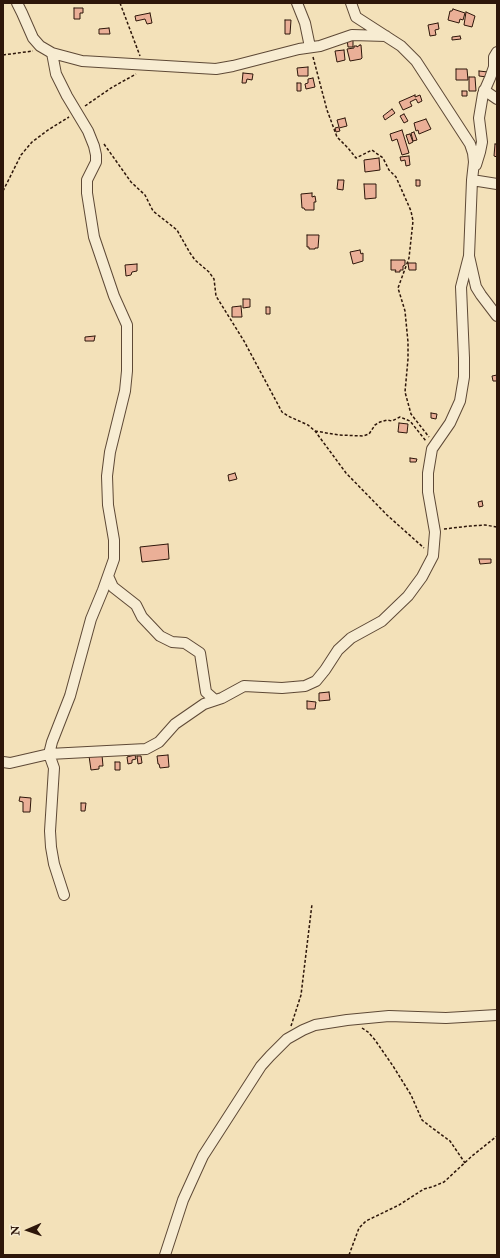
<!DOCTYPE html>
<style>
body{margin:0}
#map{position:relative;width:500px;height:1258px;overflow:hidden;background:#f3e1b9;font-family:"IM FELL Double Pica",serif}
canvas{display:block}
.frame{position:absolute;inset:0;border:4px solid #2d160a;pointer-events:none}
.north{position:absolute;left:8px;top:1210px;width:40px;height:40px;-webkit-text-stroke:3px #f7ecd2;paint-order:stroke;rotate:268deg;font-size:11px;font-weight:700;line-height:16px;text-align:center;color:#2d160a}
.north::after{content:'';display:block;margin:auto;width:14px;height:18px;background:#2d160a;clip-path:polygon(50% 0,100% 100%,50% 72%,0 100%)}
</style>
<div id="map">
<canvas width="500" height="1258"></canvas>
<div class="frame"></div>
<div class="north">N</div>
</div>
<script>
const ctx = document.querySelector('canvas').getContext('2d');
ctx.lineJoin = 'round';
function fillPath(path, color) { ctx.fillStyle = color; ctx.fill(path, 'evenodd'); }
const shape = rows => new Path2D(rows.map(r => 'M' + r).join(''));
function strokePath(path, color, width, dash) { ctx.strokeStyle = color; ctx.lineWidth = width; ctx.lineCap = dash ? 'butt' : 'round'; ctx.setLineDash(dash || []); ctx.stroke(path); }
const building = shape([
 [74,8,83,8,83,13,80,13,80,19,74,19,74,8],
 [453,9,465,13,463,20,460,19,459,23,448,20,450,11,452,11,453,9],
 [466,12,475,16,472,27,464,25,466,12],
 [150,13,152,23,147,24,145,19,136,21,135,16,150,13],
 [285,20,291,20,290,34,285,34,285,20],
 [438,23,439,29,435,30,436,35,430,36,428,25,438,23],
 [109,28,110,34,99,34,99,29,109,28],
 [460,36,461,39,452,40,452,37,460,36],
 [347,39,353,39,353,47,348,47,347,39],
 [360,45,361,45,362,58,361,59,350,61,347,49,354,48,354,46,357,46,357,47,360,45],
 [344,50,345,60,337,62,335,51,344,50],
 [308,67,308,76,298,76,297,68,308,67],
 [456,69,467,69,468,80,456,80,456,69],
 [479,71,488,72,487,77,479,76,479,71],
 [243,73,253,74,252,80,247,79,246,83,242,83,243,73],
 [469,77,475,77,476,91,469,91,469,77],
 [313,78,315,87,306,89,305,84,308,83,308,79,313,78],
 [297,83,301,83,301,91,297,91,297,83],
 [462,91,467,91,467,96,462,96,462,91],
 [415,95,415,97,420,95,422,101,418,103,416,99,410,102,412,106,403,110,399,102,415,95],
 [392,109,395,113,385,120,383,116,392,109],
 [404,114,408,121,404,123,400,116,404,114],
 [345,118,347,126,339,128,340,131,336,132,335,128,339,127,337,120,345,118],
 [426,119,431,129,419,134,418,130,416,131,414,123,426,119],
 [402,130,409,153,402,155,397,139,392,141,390,134,402,130],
 [414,132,417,140,413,141,411,133,414,132],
 [410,134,413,142,409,144,406,135,410,134],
 [495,144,497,144,497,157,494,156,495,144],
 [409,156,410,165,406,166,405,160,401,161,400,157,409,156],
 [379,158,380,170,365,172,364,160,379,158],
 [338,180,344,180,343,190,337,189,338,180],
 [416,180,420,180,420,186,416,186,416,180],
 [364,184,376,184,376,198,365,199,364,184],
 [312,193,312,197,315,196,316,202,314,202,314,210,305,210,304,208,302,208,301,194,312,193],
 [307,235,319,235,318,248,315,248,315,249,309,249,309,247,307,247,307,235],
 [360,250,361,254,363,253,363,261,353,264,350,252,360,250],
 [391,260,405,260,405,265,403,266,403,270,400,270,400,272,395,272,396,270,391,270,391,260],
 [408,263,416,263,416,270,409,270,408,263],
 [137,264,137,271,132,272,131,275,126,276,125,265,137,264],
 [243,299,250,299,250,307,243,308,243,299],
 [241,306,242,317,232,317,232,307,241,306],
 [266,307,270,307,270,314,266,314,266,307],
 [95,336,94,341,85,341,85,337,95,336],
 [497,375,497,381,493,381,492,376,497,375],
 [431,413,437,414,436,419,431,418,431,413],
 [399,423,408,424,407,433,398,432,399,423],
 [410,458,417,459,416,462,410,462,410,458],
 [235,473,237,479,229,481,228,475,235,473],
 [482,501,483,506,479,507,478,502,482,501],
 [168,544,169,559,142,562,140,547,168,544],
 [479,559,491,559,491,563,480,564,479,559],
 [329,692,330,700,319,701,319,693,329,692],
 [307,701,316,702,315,709,307,709,307,701],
 [102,755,103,766,99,766,99,769,91,770,89,756,102,755],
 [135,755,136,759,132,760,132,763,128,764,127,757,135,755],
 [168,755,169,767,160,768,159,764,158,764,157,756,168,755],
 [137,756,141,756,142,763,138,764,137,756],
 [115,762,120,762,120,770,115,770,115,762],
 [20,797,31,798,30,812,23,812,23,802,19,801,20,797],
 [81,803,86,803,85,811,81,811,81,803]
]);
const path = shape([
 [120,3,140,56],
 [3,55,33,51],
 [313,57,327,110,337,137,348,148,356,158,372,150,383,158,389,170,396,177,411,211,413,221,409,258,398,288,405,311,408,342,408,359,405,392,411,414,429,437],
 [85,106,111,88,136,74],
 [104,144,131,182,145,195,153,211,177,230,190,253,195,260,209,272,214,279,216,296,244,341,282,412,288,416,308,425,315,431,346,473,387,515,424,548],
 [3,191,21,155,32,142,48,130,69,117],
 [315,431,339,435,363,436,369,434,375,425,380,422,387,420,392,421,400,417,410,421,426,441],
 [444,529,470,526,485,525,497,527],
 [291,1026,301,995,312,904],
 [362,1028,368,1032,375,1040,393,1066,411,1095,422,1120,431,1127,450,1141,465,1163],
 [349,1255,359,1228,366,1221,399,1205,424,1189,432,1187,444,1182,472,1156,497,1136]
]);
const street = shape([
 [17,3,22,13,33,38,40,46,52,53,82,61,216,69,233,66,299,49,320,46,352,35,386,36],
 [297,3,305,23,310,47],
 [351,3,356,17,401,46,416,61,470,144,473,153,474,162,472,180,469,256,476,287,481,295,497,316],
 [52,53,56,74,67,96,88,131,94,146,96,155,96,162,87,180,87,193,94,237,114,296,127,325,127,371,125,391,110,452,107,476,108,505,114,540,114,559,103,590,91,619,70,696,52,742,49,754,54,768,50,831,51,847,54,864,64,895],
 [484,90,497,99],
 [476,165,480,152,482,142,479,118,483,94,490,78,494,67,494,57,497,52],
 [472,180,497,184],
 [108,576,113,587,136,605,142,617,160,636,172,642,185,643,200,653,206,692,215,700],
 [3,762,10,763,49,754,146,749,159,742,175,724,204,704,222,698,244,686,282,688,305,686,316,681,325,670,338,650,351,638,382,621,408,596,422,577,433,556,435,532,428,492,428,473,432,449,450,423,460,401,464,377,464,358,461,287,469,256],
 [165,1255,183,1200,203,1156,261,1066,270,1056,287,1039,303,1030,315,1025,347,1020,389,1016,446,1018,497,1015]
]);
fillPath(building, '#eaaf97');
strokePath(building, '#2d160a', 1);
strokePath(street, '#5e4936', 12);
strokePath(path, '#2d160a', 1.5, [3, 2]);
strokePath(street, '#f7ecd2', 10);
</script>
